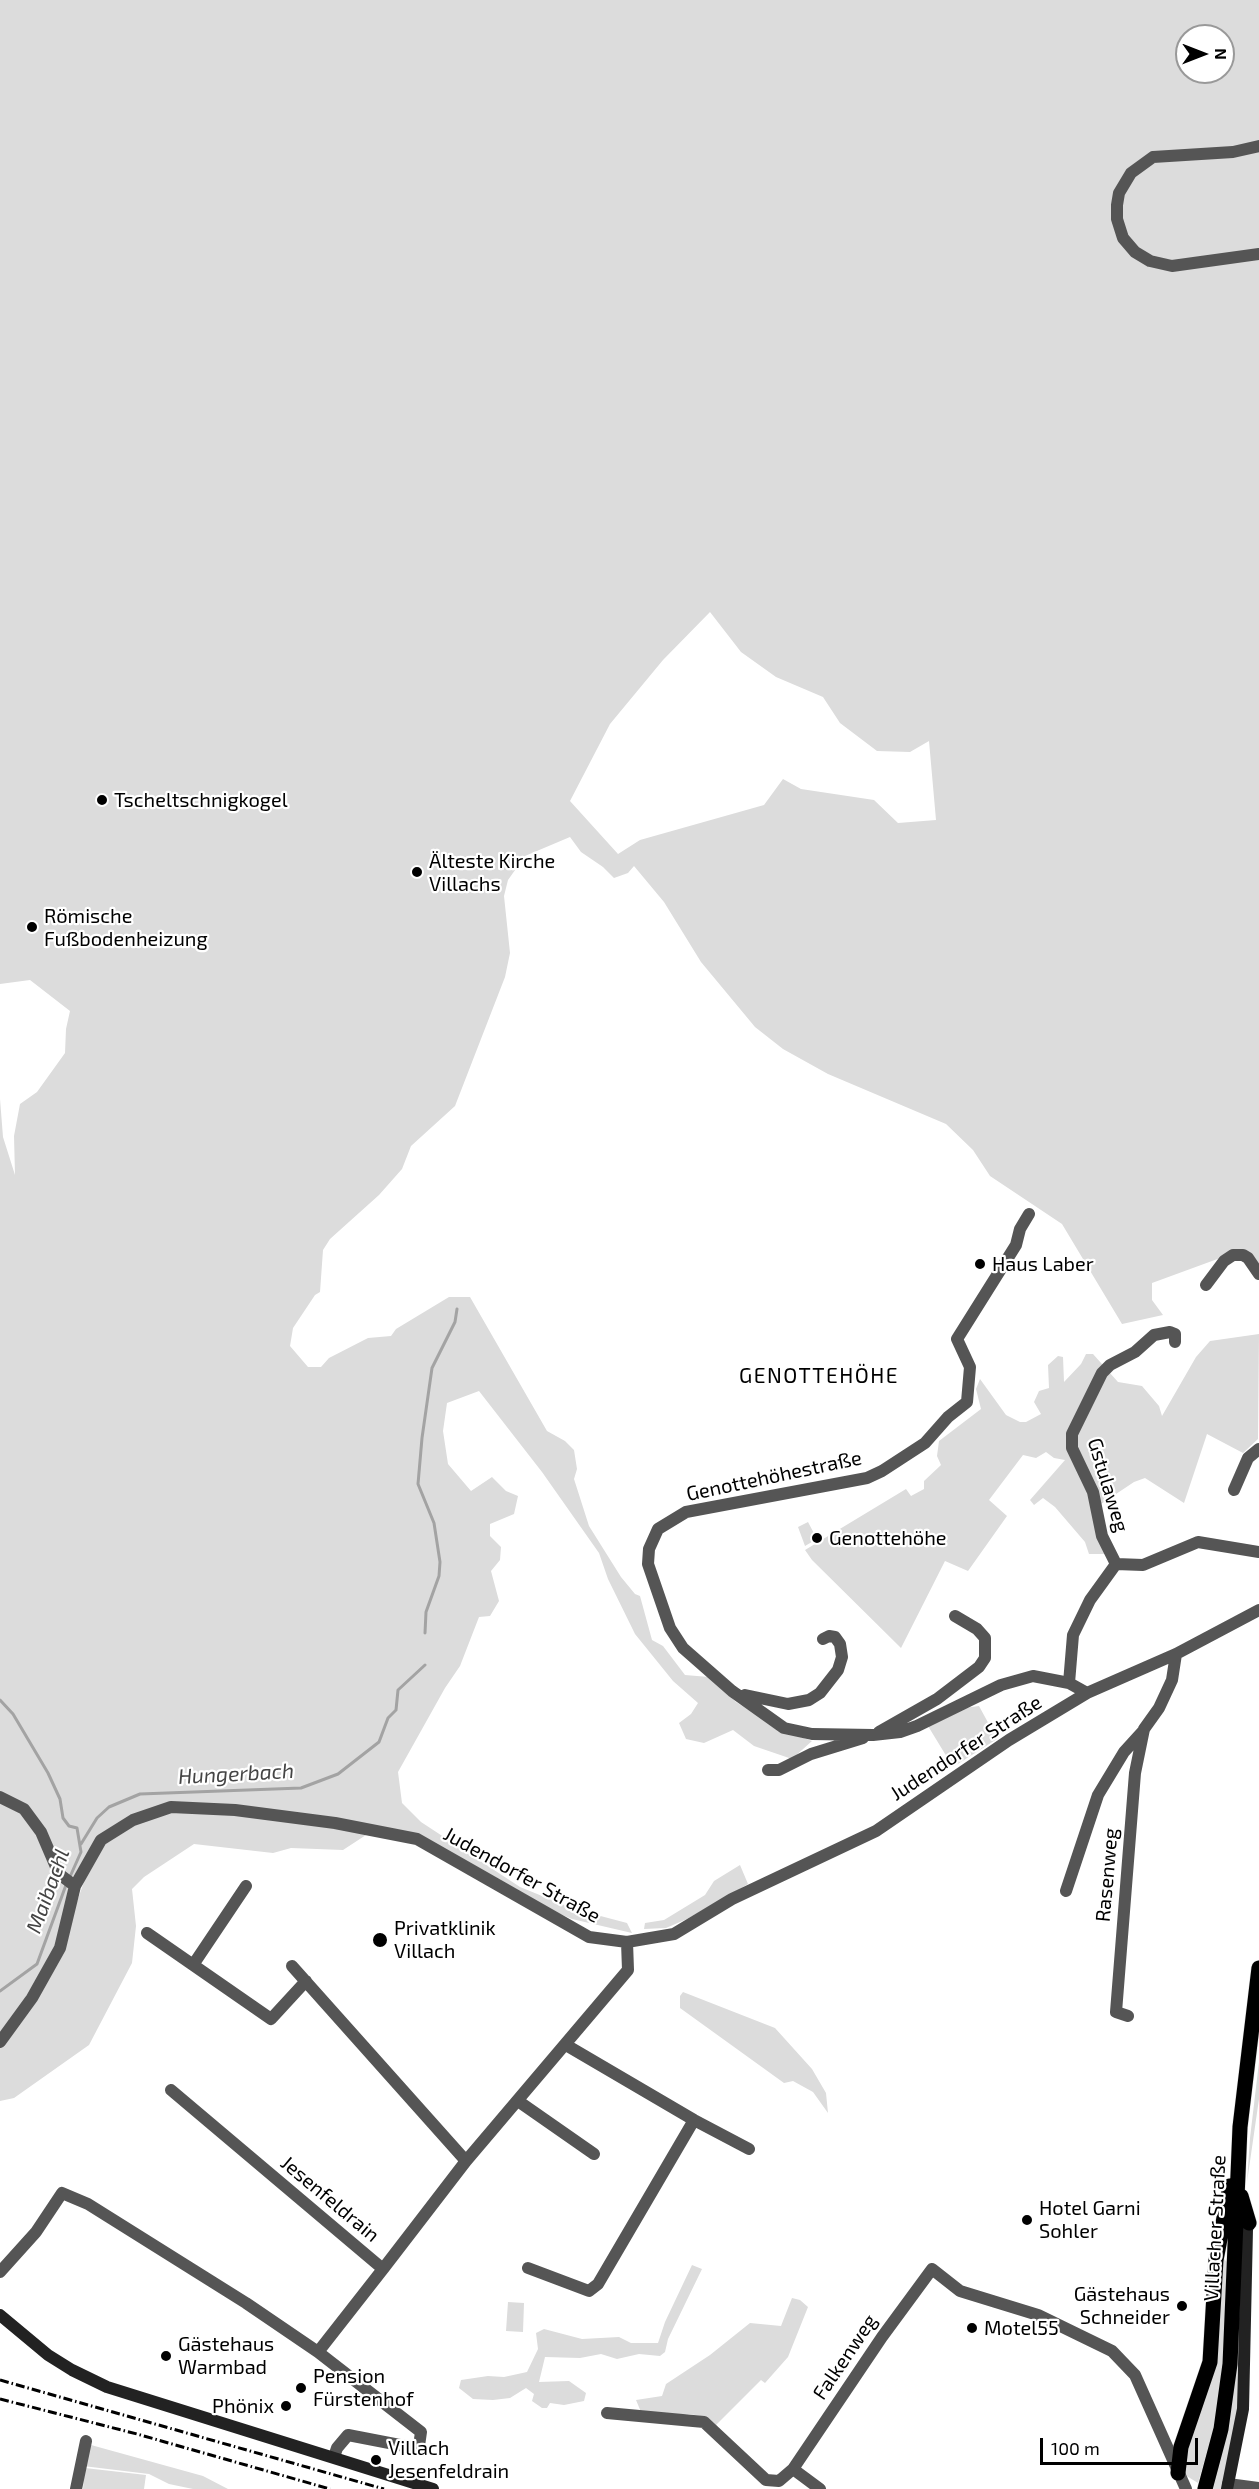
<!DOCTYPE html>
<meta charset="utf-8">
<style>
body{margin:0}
#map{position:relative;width:1259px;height:2489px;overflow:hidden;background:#fff;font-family:"Exo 2",sans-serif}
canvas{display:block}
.north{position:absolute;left:1175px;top:24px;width:60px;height:60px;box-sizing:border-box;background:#fff;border:2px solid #999;border-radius:50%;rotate:90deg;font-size:16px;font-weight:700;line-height:24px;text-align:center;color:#000}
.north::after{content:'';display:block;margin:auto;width:21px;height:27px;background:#000;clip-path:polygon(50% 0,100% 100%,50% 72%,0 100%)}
.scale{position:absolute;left:1040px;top:2438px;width:158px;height:27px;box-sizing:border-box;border:3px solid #000;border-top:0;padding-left:8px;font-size:18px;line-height:21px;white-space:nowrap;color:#000;-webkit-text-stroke:4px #fff;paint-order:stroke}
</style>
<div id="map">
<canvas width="1259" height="2489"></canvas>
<div class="north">N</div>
<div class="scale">100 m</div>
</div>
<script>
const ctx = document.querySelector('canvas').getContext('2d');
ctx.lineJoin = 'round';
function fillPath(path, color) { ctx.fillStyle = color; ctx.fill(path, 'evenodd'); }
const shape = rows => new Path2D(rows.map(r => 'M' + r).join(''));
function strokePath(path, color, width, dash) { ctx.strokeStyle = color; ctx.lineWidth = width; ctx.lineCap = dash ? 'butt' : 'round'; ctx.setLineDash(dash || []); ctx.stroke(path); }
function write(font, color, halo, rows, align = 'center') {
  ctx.font = font + ' "Exo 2",sans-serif'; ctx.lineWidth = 4.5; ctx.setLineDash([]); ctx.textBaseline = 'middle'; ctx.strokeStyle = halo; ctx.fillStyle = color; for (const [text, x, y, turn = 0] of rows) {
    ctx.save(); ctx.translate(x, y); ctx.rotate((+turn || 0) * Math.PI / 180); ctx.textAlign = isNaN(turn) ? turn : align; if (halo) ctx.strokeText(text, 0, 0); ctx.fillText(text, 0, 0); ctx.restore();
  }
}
const green = shape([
 [0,0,1259,0,1259,1264,1242,1250,1152,1283,1152,1300,1163,1315,1122,1324,1062,1224,990,1176,973,1150,946,1124,828,1074,783,1049,755,1027,701,962,664,902,634,866,628,873,614,878,603,867,581,852,570,837,525,856,508,880,504,896,510,953,505,977,455,1106,411,1146,402,1169,379,1195,330,1239,323,1250,320,1292,315,1295,293,1328,290,1346,308,1367,321,1367,329,1358,368,1338,391,1336,396,1329,449,1297,470,1297,547,1431,565,1441,574,1450,577,1469,574,1479,589,1526,621,1577,635,1594,640,1596,652,1640,663,1646,685,1675,709,1677,736,1702,777,1728,812,1741,792,1759,754,1746,733,1730,704,1743,686,1739,679,1723,691,1714,698,1703,673,1681,635,1634,608,1579,599,1553,542,1472,479,1391,447,1403,443,1431,448,1464,471,1491,492,1477,506,1491,518,1496,514,1514,490,1524,490,1536,501,1547,500,1560,491,1571,499,1601,490,1616,479,1617,460,1666,445,1688,398,1772,402,1803,421,1822,520,1887,574,1909,627,1923,632,1933,572,1919,536,1904,410,1836,366,1835,343,1850,291,1848,273,1853,194,1844,144,1877,132,1889,136,1926,132,1963,89,2045,14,2098,0,2101,0,1099,3,1137,15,1175,14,1136,20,1104,37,1092,65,1053,66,1029,70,1011,30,980,0,984],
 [1187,36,1223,36,1223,72,1187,72],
 [710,612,741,652,776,677,823,697,840,723,877,751,910,752,929,741,936,820,898,823,874,800,801,789,783,779,764,805,640,840,618,854,570,801,610,724,663,660],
 [84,1882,75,1907,56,1948,70,1891],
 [1259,1334,1258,1439,1243,1453,1207,1434,1184,1503,1145,1478,1134,1482,1101,1504,1106,1554,1089,1554,1085,1542,1055,1507,1043,1498,1034,1505,1030,1500,1065,1460,1054,1458,1046,1452,1036,1458,1023,1455,989,1500,1007,1516,968,1571,945,1561,901,1648,812,1560,805,1550,906,1489,911,1496,924,1489,924,1481,941,1465,937,1456,939,1441,981,1409,976,1389,980,1379,1006,1415,1020,1422,1026,1422,1041,1414,1034,1402,1039,1391,1049,1388,1048,1365,1058,1356,1063,1357,1064,1382,1081,1364,1086,1354,1093,1354,1118,1382,1142,1386,1159,1406,1162,1416,1196,1357,1210,1341],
 [808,1522,817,1539,805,1546,798,1527],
 [979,1706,997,1739,953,1767,928,1726,964,1708],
 [740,1865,748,1884,687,1919,666,1928,644,1929,645,1923,664,1920,705,1895,714,1881],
 [683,1992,775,2028,812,2069,826,2093,828,2113,813,2092,793,2081,784,2083,680,2008,680,1996],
 [1259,2062,1259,2099,1247,2182,1250,2138],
 [1224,2259,1227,2262,1223,2369,1216,2421,1198,2483,1185,2475,1185,2451,1212,2377,1220,2261],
 [692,2265,702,2269,668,2339,665,2352,660,2356,639,2354,617,2359,601,2354,580,2358,545,2357,539,2382,569,2381,586,2393,584,2401,564,2405,550,2403,547,2408,542,2408,532,2401,534,2394,526,2388,510,2398,493,2400,473,2399,459,2388,461,2380,488,2376,504,2377,527,2372,538,2349,536,2333,544,2329,582,2339,619,2337,631,2343,658,2343,665,2322],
 [792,2298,800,2300,808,2307,788,2357,765,2383,761,2380,716,2425,706,2417,690,2414,661,2415,641,2412,636,2400,662,2396,666,2384,710,2355,750,2323,781,2326],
 [508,2302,524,2303,523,2332,506,2331],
 [1237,2362,1237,2416,1222,2489,1213,2489,1229,2428],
 [91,2445,203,2476,228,2489,193,2489,169,2484,149,2474,83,2466],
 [85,2468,146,2475,144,2489,83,2489]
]);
const stream = shape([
 [425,1633,426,1612,439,1576,440,1562,434,1523,418,1484,422,1438,432,1368,455,1322,457,1309],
 [0,1700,13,1714,48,1773,60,1799,63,1818,69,1826,77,1828,81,1852,69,1879],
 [81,1844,97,1818,109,1807,140,1794,301,1788,338,1774,379,1742,388,1718,396,1710,398,1690,425,1665],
 [0,1991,37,1964,66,1885]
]);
const street = shape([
 [1259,146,1233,152,1153,157,1131,173,1119,193,1117,205,1117,219,1123,238,1135,252,1150,261,1172,266,1259,254],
 [1029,1214,1020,1229,1016,1245,957,1339,970,1367,967,1402,948,1417,925,1443,882,1471,867,1478,686,1512,658,1529,649,1549,648,1564,670,1628,683,1648,732,1691,784,1728,812,1734,873,1735,900,1732,917,1726,1001,1685,1033,1676,1069,1683,1087,1693],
 [1206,1285,1224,1261,1233,1255,1243,1255,1248,1258,1259,1274],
 [1234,1490,1248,1458,1259,1449],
 [1116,1564,1102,1536,1093,1492,1072,1448,1072,1434,1102,1373,1110,1365,1135,1352,1154,1335,1170,1332,1175,1334,1175,1342],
 [1116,1564,1143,1565,1198,1542,1259,1552],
 [1069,1683,1073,1635,1090,1600,1116,1564],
 [745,1695,788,1704,809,1700,820,1693,838,1670,842,1657,840,1644,835,1637,829,1636,823,1639],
 [879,1732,937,1699,979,1667,985,1658,985,1638,977,1629,955,1616],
 [768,1770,779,1770,811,1754,863,1738],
 [0,1797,24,1809,41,1832,59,1874,75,1886],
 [1066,1891,1098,1795,1124,1752,1144,1730],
 [147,1933,271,2019,306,1981],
 [193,1965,246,1886],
 [292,1966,466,2161],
 [1128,2016,1116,2012,1135,1773,1144,1729,1159,1708,1172,1680,1176,1654],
 [0,2042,32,1998,60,1948,75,1886,101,1840,133,1820,171,1807,235,1810,335,1823,417,1839,589,1937,627,1942,674,1934,732,1899,876,1831,1009,1740,1087,1693,1176,1654,1259,1610],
 [566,2045,694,2120,749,2149],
 [171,2090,383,2269,318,2352],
 [518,2101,594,2154],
 [528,2268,589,2291,598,2284,694,2120],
 [383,2269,466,2161,628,1970,627,1942],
 [0,2272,36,2232,62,2193,88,2204,246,2303,318,2352,421,2432,419,2446,410,2447,348,2435,337,2448,334,2457],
 [607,2413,704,2422,766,2480,779,2481,793,2469,882,2337,932,2269,960,2291,1038,2315,1112,2351,1135,2375,1186,2489],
 [793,2469,820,2489],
 [1228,2484,1259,2488],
 [76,2489,86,2441]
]);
const secondary = shape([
 [0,2315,48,2355,72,2370,107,2387,433,2489],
 [1227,2489,1243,2409,1247,2229,1249,2223]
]);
const primary = shape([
 [1241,2196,1249,2223],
 [1178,2473,1181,2447,1210,2362,1216,2260,1230,2186],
 [1205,2489,1221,2429,1230,2364,1240,2127,1259,1968]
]);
const rail = shape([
 [0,2380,384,2489],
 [0,2399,137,2434,330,2489]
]);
const markers = [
 [102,800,6,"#000"],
 [417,872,6,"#000"],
 [32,927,6,"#000"],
 [980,1264,6,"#000"],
 [817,1538,6,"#000"],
 [380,1940,8,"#000"],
 [1027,2220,6,"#000"],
 [1182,2306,6,"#000"],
 [972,2328,6,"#000"],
 [166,2356,6,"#000"],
 [301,2388,6,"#000"],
 [286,2406,6,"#000"],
 [376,2460,6,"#000"]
];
const poiNames = [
 ["Tscheltschnigkogel",114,800],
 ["Älteste Kirche",429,861],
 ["Villachs",429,884],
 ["Römische",44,916],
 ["Fußbodenheizung",44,939],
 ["Haus Laber",992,1264],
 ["Genottehöhe",829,1538],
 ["Privatklinik",394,1928],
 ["Villach",394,1951],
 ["Hotel Garni",1039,2208],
 ["Sohler",1039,2231],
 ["Gästehaus",1170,2294,"right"],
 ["Schneider",1170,2317,"right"],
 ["Motel55",984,2328],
 ["Gästehaus",178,2344],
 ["Warmbad",178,2367],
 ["Pension",313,2376],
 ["Fürstenhof",313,2399],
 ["Phönix",274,2406,"right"],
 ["Villach",388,2448],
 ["Jesenfeldrain",388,2471]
];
const streetNames = [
 ["Genottehöhestraße",774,1476,-12],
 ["Gstulaweg",1108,1485,73],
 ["Judendorfer Straße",966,1748,-33],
 ["Judendorfer Straße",522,1875,29],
 ["Rasenweg",1107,1875,-85],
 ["Jesenfeldrain",330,2199,40],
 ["Villacher Straße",1215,2228,-87],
 ["Falkenweg",845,2357,-56]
];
const neighbourhoodNames = [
 ["GENOTTEHÖHE",819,1376]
];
const waterNames = [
 ["Hungerbach",236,1774,-3],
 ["Maibachl",48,1891,-70]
];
fillPath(green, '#dcdcdc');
strokePath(stream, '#a3a3a3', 3);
strokePath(primary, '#dbdbdb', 16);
strokePath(street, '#555', 12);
strokePath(secondary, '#222', 12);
strokePath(primary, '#000', 15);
strokePath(rail, '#000', 3, [9, 3, 1.5, 3]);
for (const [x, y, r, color] of markers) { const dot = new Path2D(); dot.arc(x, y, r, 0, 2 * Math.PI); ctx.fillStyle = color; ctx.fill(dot); strokePath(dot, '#fff', 2); }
write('20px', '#000', '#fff', poiNames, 'left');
write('20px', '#000', '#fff', streetNames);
ctx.letterSpacing = '1.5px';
write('21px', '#000', '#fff', neighbourhoodNames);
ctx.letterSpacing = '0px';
write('italic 21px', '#444', '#fff', waterNames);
</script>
